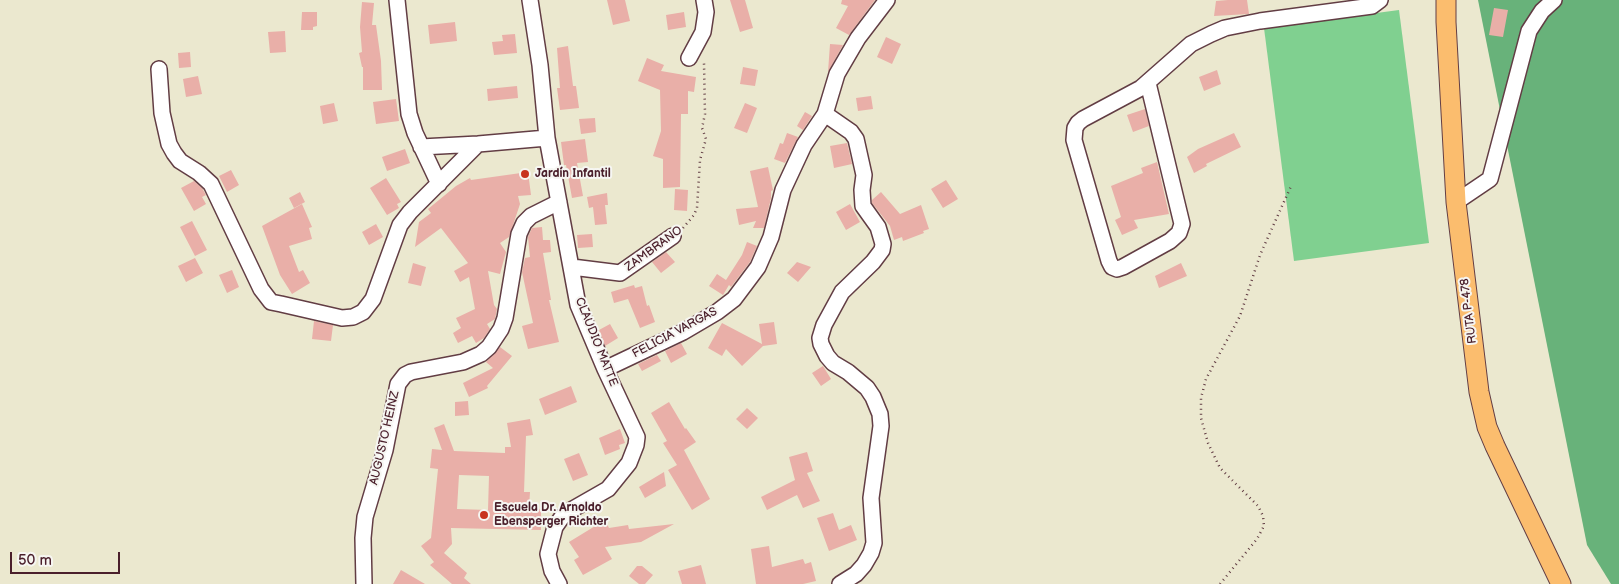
<!DOCTYPE html>
<meta charset="utf-8">
<style>
body{margin:0}
#map{position:relative;width:1619px;height:584px;overflow:hidden;background:#ebe8cf;font-family:"Balsamiq Sans",sans-serif}
canvas{display:block}
.scale{position:absolute;left:10px;top:552px;width:110px;height:22px;box-sizing:border-box;border:2px solid #4a1f2b;border-top:0;padding-left:6px;font-size:15px;line-height:18px;white-space:nowrap;color:#4a1f2b;-webkit-text-stroke:4px #f6f6f2;paint-order:stroke}
</style>
<div id="map">
<canvas width="1619" height="584"></canvas>
<div class="scale">50 m</div>
</div>
<script>
const ctx = document.querySelector('canvas').getContext('2d');
ctx.lineJoin = 'round';
function fillPath(path, color) { ctx.fillStyle = color; ctx.fill(path, 'evenodd'); }
const shape = rows => new Path2D(rows.map(r => 'M' + r).join(''));
function strokePath(path, color, width, dash) { ctx.strokeStyle = color; ctx.lineWidth = width; ctx.lineCap = dash ? 'butt' : 'round'; ctx.setLineDash(dash || []); ctx.stroke(path); }
function write(font, color, halo, rows, align = 'center') {
  ctx.font = font + ' "Balsamiq Sans",sans-serif'; ctx.lineWidth = 4; ctx.setLineDash([]); ctx.textBaseline = 'middle'; ctx.strokeStyle = halo; ctx.fillStyle = color; for (const [text, x, y, turn = 0] of rows) {
    ctx.save(); ctx.translate(x, y); ctx.rotate((+turn || 0) * Math.PI / 180); ctx.textAlign = isNaN(turn) ? turn : align; if (halo) ctx.strokeText(text, 0, 0); ctx.fillText(text, 0, 0); ctx.restore();
  }
}
const green = shape([
 [1399,10,1429,243,1294,261,1264,28]
]);
const forest = shape([
 [1478,0,1619,0,1619,584,1611,584,1587,545]
]);
const building = shape([
 [607,0,625,0,630,21,613,25],
 [730,0,745,0,753,28,740,32],
 [842,0,875,0,849,35,836,28,848,6,841,4],
 [1228,0,1247,0,1249,14,1214,16,1216,1],
 [362,2,374,3,372,25,376,25,381,61,382,90,363,90,363,67,362,67,359,53,362,52,360,27],
 [1494,8,1508,10,1503,37,1489,35],
 [302,12,317,12,317,26,313,27,313,30,301,30],
 [684,12,686,27,668,30,666,15],
 [455,22,457,41,430,44,428,25],
 [285,31,286,52,270,53,268,32],
 [515,34,517,53,494,55,492,42,503,41,502,35],
 [886,37,901,44,892,64,877,57],
 [830,44,843,45,828,72],
 [568,46,573,86,576,86,579,108,560,110,557,88,560,88,557,48],
 [190,52,191,67,179,68,178,53],
 [647,58,664,65,661,71,696,77,694,92,688,91,688,114,681,114,680,187,663,188,663,159,653,156,661,131,660,90,638,81],
 [743,67,758,70,755,86,740,84],
 [1217,70,1221,84,1204,91,1199,77],
 [198,76,202,94,186,97,183,79],
 [517,86,518,98,488,101,487,89],
 [871,96,873,109,858,111,856,98],
 [396,99,399,121,376,124,373,102],
 [334,103,338,121,323,124,320,106],
 [745,103,757,108,747,133,734,128],
 [1145,109,1149,126,1133,132,1127,115],
 [805,112,812,116,803,130,797,126],
 [595,118,596,132,581,134,579,119],
 [787,133,798,137,785,163,774,159,780,143,783,144],
 [1234,133,1241,147,1206,164,1207,166,1194,173,1187,157,1198,149],
 [585,139,588,162,577,163,583,196,572,198,566,165,564,165,561,142],
 [847,143,852,164,834,168,830,146],
 [405,149,410,163,387,171,382,157],
 [1157,162,1169,214,1134,220,1138,228,1122,235,1115,220,1121,217,1111,186,1143,173,1141,168],
 [768,167,773,190,771,191,771,198,764,228,753,228,756,221,739,225,736,209,758,207,750,171],
 [231,170,239,185,227,192,219,176],
 [528,172,531,195,518,196,520,204,509,237,500,243,506,252,500,274,488,271,494,305,497,309,495,319,487,324,490,329,484,338,476,343,472,336,458,343,453,333,461,328,456,318,475,309,469,277,460,282,454,271,468,263,441,228,415,247,419,222,431,213,428,209,456,186,470,178,471,180],
 [386,178,401,202,397,204,399,208,387,215,370,188],
 [946,180,958,199,943,208,931,189],
 [194,181,202,188,206,195,202,197,206,204,194,211,181,188],
 [675,189,688,190,687,211,674,210],
 [300,192,305,202,294,208,289,198],
 [881,192,900,214,921,205,929,229,923,231,924,233,903,241,902,237,894,240,890,226,872,203,872,200],
 [607,193,608,205,605,205,607,224,595,225,593,207,589,208,587,197],
 [302,204,312,227,309,228,312,239,289,246,299,272,303,270,310,283,292,294,280,275,262,226],
 [850,204,860,222,846,230,836,212],
 [192,221,207,250,195,256,180,227],
 [376,224,383,237,369,245,362,232],
 [542,227,543,240,550,240,551,252,543,253,551,300,549,300,559,342,528,349,522,326,533,323,522,272,525,258,530,257,528,237,532,228],
 [592,234,593,247,578,248,577,235],
 [747,242,757,246,750,262,731,287,729,285,723,295,709,286,717,274,726,280,742,255],
 [666,252,675,262,661,273,652,262],
 [195,258,203,273,186,282,178,266],
 [797,262,811,267,798,282,787,273],
 [413,263,426,267,421,286,408,283],
 [1181,263,1187,276,1159,288,1155,276],
 [232,270,239,287,227,293,219,275],
 [634,285,635,288,642,286,647,306,649,305,655,322,640,328,628,299,614,303,611,292],
 [314,321,333,325,331,341,312,339],
 [774,322,777,344,763,346,742,366,726,349,722,356,708,348,722,323,762,344,759,324],
 [610,324,618,338,605,346,599,330],
 [681,343,687,354,671,363,665,351],
 [500,347,512,356,487,386,488,388,469,397,463,383,493,368,486,362],
 [657,355,661,361,642,371,638,364],
 [823,366,831,379,821,386,812,373],
 [571,386,577,402,545,415,539,399],
 [468,401,469,415,455,416,455,402],
 [669,402,685,429,686,428,696,442,684,450,710,499,692,510,668,470,677,465,663,443,667,441,651,413],
 [747,408,758,418,747,429,736,419],
 [530,419,533,435,526,436,524,492,530,492,529,508,541,509,541,530,451,528,452,544,444,553,467,573,464,578,471,584,452,584,430,565,434,562,421,546,431,538,438,469,430,468,432,449,442,450,434,428,444,424,454,451,505,453,505,447,511,447,507,423],
 [459,475,489,476,488,510,457,509],
 [620,429,625,443,619,445,620,449,605,455,599,438],
 [807,452,813,471,807,473,820,501,803,508,797,495,767,510,761,497,795,480,789,457],
 [579,453,588,475,573,481,564,459],
 [664,472,666,486,645,498,639,487],
 [833,513,839,530,851,525,857,540,829,551,817,518],
 [605,520,609,528,628,525,629,529,674,524,641,542,605,547,612,559,583,575,574,560,579,557,569,542],
 [769,546,772,567,803,559,805,564,811,562,816,581,803,584,756,584,751,549],
 [701,565,706,584,682,584,678,571],
 [637,566,642,566,653,575,645,584,639,584,629,576],
 [401,570,425,584,393,584]
]);
const path = shape([
 [683,228,694,215,697,208,700,160,706,139,702,128,705,114,704,63],
 [1220,584,1257,539,1264,526,1263,516,1258,506,1220,468,1208,443,1201,418,1201,398,1206,379,1240,316,1260,255,1292,184]
]);
const minor = shape([
 [397,0,409,114,415,133,439,184],
 [530,0,540,65,547,138,578,305,605,369,637,437,636,445,629,463,608,489,573,509,562,517,555,527,548,554,552,571,559,584],
 [689,58,703,32,706,12,704,0],
 [159,69,162,113,169,144,174,153,180,161,199,173,211,184,261,289,271,302,281,304,342,318,353,317,363,312,373,299,400,225,410,212,478,144],
 [1148,83,1182,224,1179,233,1170,241,1123,267,1117,269,1112,267,1109,261,1074,140,1075,128,1078,123,1083,119,1141,88,1191,44,1211,34,1225,28,1260,21,1372,6,1380,0],
 [825,114,851,132,856,139,864,175,862,190,863,206,878,227,883,244,882,250,873,262,842,292,824,325,820,338,821,344,827,356,833,363,848,372,867,388,873,397,880,414,881,426,871,498,874,543,871,553,864,565,856,574,840,584],
 [421,147,478,144,547,138],
 [1456,202,1490,179,1529,31,1542,11,1554,0],
 [572,267,620,273,673,236],
 [605,369,683,332,717,312,734,299,758,267,771,237,783,190,804,145,825,114,837,74,858,38,887,0],
 [364,584,363,538,365,517,385,450,398,384,405,375,411,372,463,362,481,354,489,347,501,329,505,318,519,234,524,223,531,216,559,202]
]);
const major = shape([
 [1446,0,1446,22,1456,202,1479,392,1487,427,1495,446,1561,584]
]);
const markers = [
 [525,174,5,"#c8321e"],
 [484,515,5,"#c8321e"]
];
const poiNames = [
 ["Jardín Infantil",535,174],
 ["Escuela Dr. Arnoldo",494,508],
 ["Ebensperger Richter",494,522]
];
const streetNames = [
 ["ZAMBRANO",654,249,-36],
 ["RUTA P-478",1469,311,-97],
 ["FELICIA VARGAS",675,333,-28],
 ["CLAUDIO MATTE",596,342,68],
 ["AUGUSTO HEINZ",385,438,-77]
];
fillPath(green, '#80d090');
fillPath(forest, '#68b27a');
fillPath(building, '#e9afa8');
strokePath(minor, '#623d44', 18);
strokePath(major, '#623d44', 21);
strokePath(path, '#623d44', 2.5, [1, 4]);
strokePath(minor, '#fff', 15);
strokePath(major, '#fbbd6e', 19);
for (const [x, y, r, color] of markers) { const dot = new Path2D(); dot.arc(x, y, r, 0, 2 * Math.PI); ctx.fillStyle = color; ctx.fill(dot); strokePath(dot, '#f6f6f2', 2); }
write('bold 12px', '#4a1f2b', '#f6f6f2', poiNames, 'left');
write('12px', '#4a1f2b', '#f6f6f2', streetNames);
</script>
